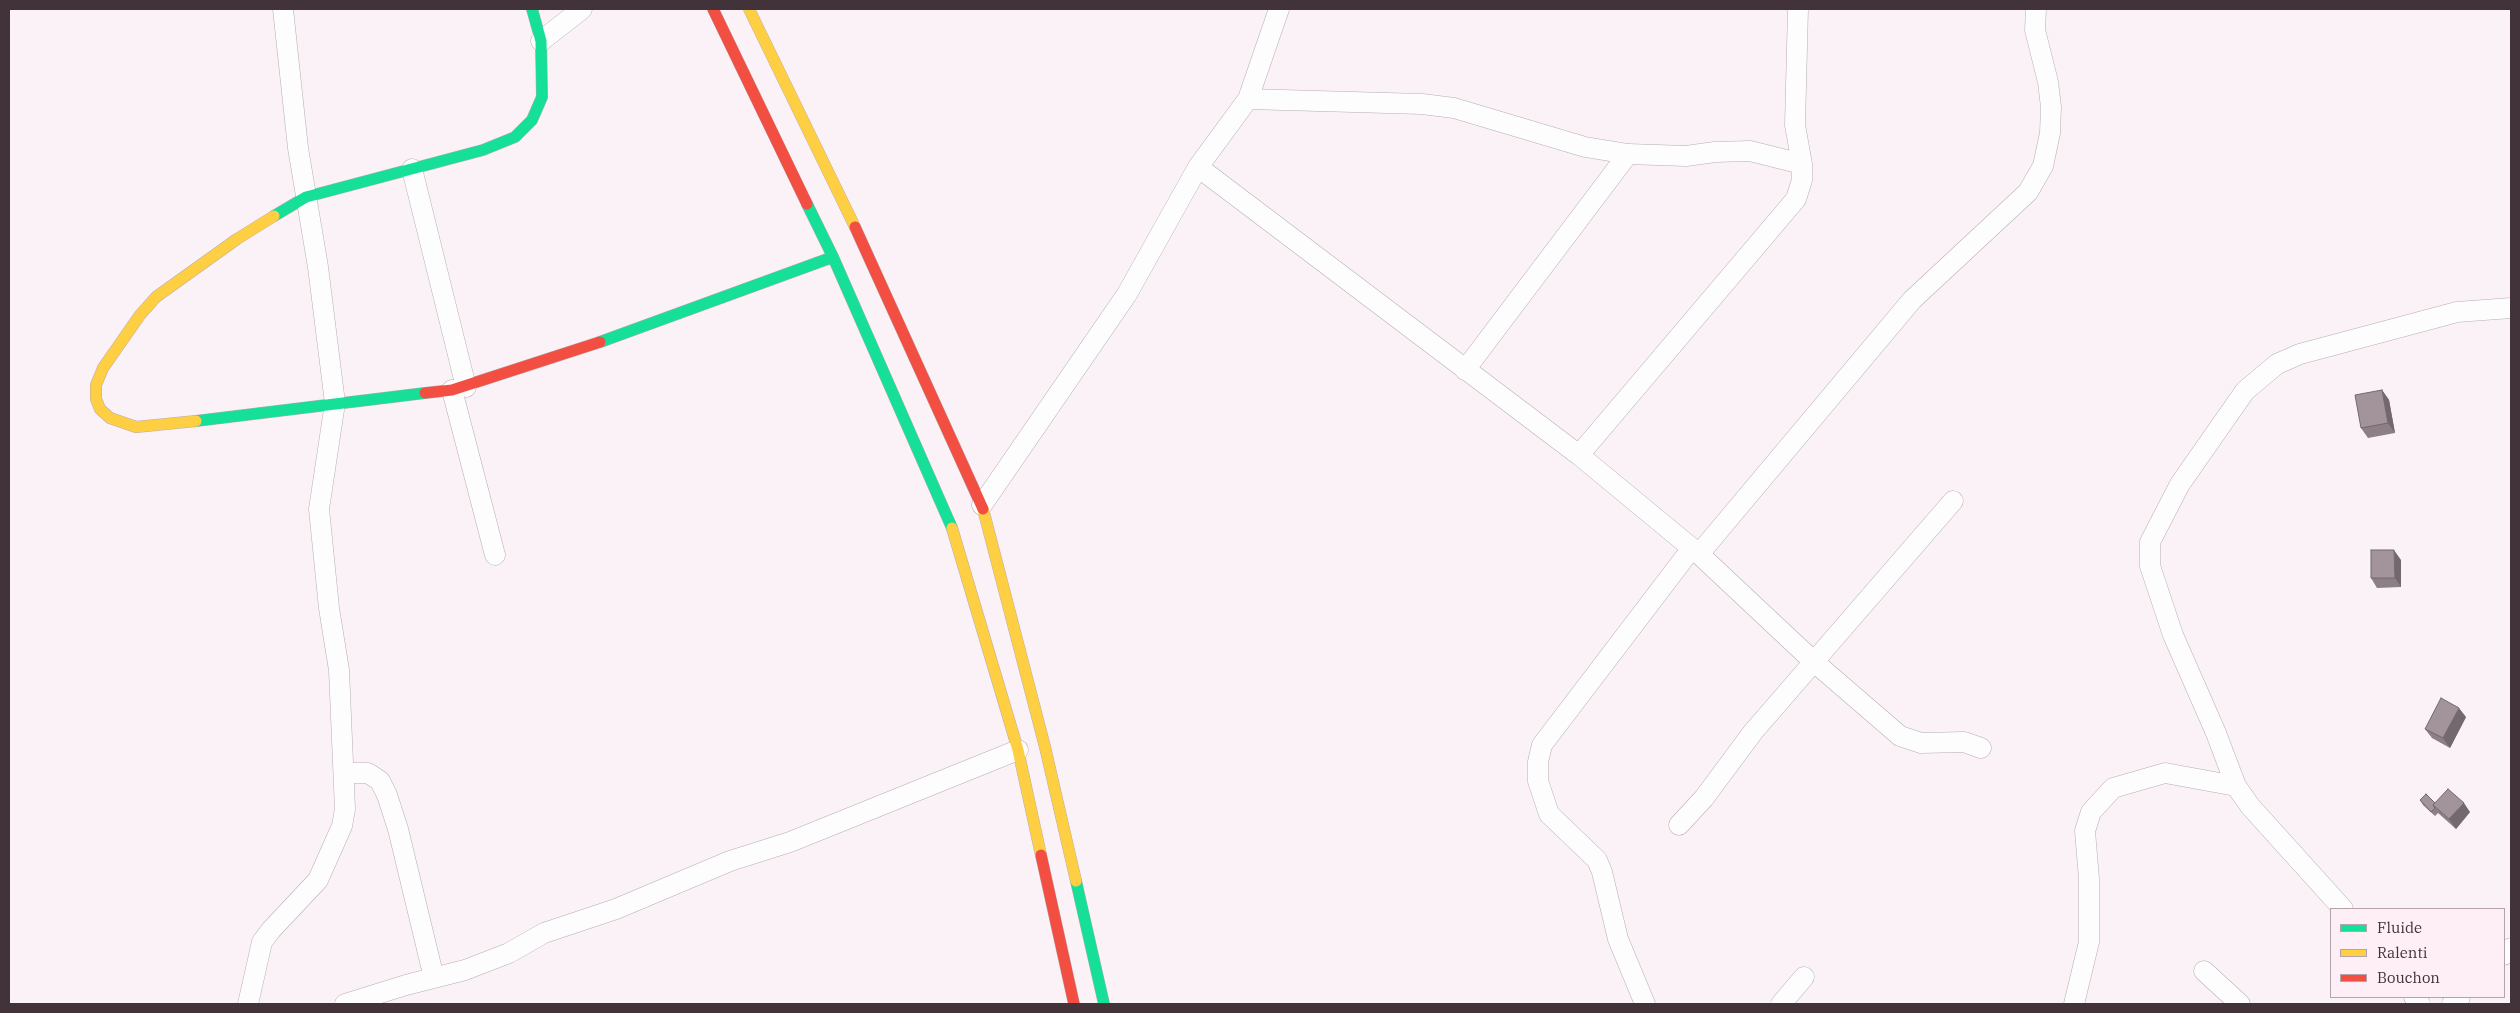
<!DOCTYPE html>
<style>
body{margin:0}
#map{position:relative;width:2520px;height:1013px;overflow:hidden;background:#faf2f6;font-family:"IBM Plex Serif",serif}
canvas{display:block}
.frame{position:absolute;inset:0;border:10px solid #42333a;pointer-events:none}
.legend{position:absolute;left:2330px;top:908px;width:175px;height:90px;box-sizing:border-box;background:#feeef5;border:1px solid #b3a3aa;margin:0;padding:6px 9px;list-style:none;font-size:15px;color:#42333a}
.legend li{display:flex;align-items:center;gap:10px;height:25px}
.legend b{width:25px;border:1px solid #b3a3aa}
</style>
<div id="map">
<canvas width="2520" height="1013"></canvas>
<div class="frame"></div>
<ul class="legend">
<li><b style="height:6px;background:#16e098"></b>Fluide</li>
<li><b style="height:6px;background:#ffcf43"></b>Ralenti</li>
<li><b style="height:6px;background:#f24e42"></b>Bouchon</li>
</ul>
</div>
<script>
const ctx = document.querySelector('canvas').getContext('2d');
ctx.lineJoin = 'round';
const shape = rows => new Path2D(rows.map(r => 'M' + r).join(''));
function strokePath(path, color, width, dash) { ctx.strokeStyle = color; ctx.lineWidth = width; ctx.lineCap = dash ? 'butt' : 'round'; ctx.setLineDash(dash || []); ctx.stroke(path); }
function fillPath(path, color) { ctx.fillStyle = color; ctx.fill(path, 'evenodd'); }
const street = shape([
 [541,41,582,9],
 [1248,99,1422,104,1454,108,1585,147,1628,154,1686,156,1715,152,1750,151,1802,164],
 [1198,167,1579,455,1699,554,1813,661,1900,736,1921,743,1964,742,1981,748],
 [412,169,466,387],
 [1465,370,1628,154],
 [452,390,495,555],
 [1579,455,1796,199,1802,180,1802,164,1795,125,1798,9],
 [982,505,1127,294,1198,167,1248,99,1279,9],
 [1699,554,1912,300,2028,192,2043,166,2050,133,2051,107,2048,82,2035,30,2036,9],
 [344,773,368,773,380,781,387,795,398,829,434,978],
 [1679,825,1704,798,1753,732,1953,501],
 [2343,909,2250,806,2236,786,2216,733,2173,635,2150,566,2150,542,2180,484,2245,391,2277,364,2300,354,2457,312,2511,308],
 [2504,955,2511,948],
 [2204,971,2240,1004],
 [2414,997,2420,1004],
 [248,1004,262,942,271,930,318,880,342,826,345,809,339,670,329,608,319,509,335,403,318,267,298,148,283,9],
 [345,1004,406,985,465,970,509,953,544,933,616,909,730,861,790,842,1018,750],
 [1645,1004,1618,939,1602,872,1597,860,1549,814,1538,781,1538,762,1542,745,1692,548],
 [1781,1004,1804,977],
 [2074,1004,2089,942,2089,879,2085,831,2091,812,2113,788,2165,773,2236,786],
 [2452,1004,2460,997]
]);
const fast = shape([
 [807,204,833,257,952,528],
 [274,216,306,197,483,150,515,137,532,120,542,97,541,41,532,9],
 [600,342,833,257],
 [196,421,425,393],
 [1076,881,1104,1004]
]);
const slow = shape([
 [749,9,855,227],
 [196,421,136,427,110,418,100,409,96,399,96,385,103,368,140,315,156,297,237,239,274,216],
 [983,509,1045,747,1076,881],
 [952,528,1018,750,1041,855]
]);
const jam = shape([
 [713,9,807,204],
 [855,227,983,509],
 [425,393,452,390,600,342],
 [1041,855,1074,1004]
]);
const wall = shape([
 [2382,390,2389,400,2395,433,2368,438,2361,428],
 [2401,560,2401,587,2377,588,2371,578],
 [2466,717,2450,748,2432,738,2425,729],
 [2420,800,2435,803,2470,812,2456,829,2438,813,2435,816,2423,805]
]);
const shadedWall = shape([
 [2382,390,2389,400,2395,433,2388,423],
 [2394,550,2401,560,2401,587,2395,578],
 [2459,708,2466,717,2450,748,2443,738],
 [2464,803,2470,812,2456,829,2449,819]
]);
const building = shape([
 [2382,390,2388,423,2361,428,2355,395,2382,390],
 [2371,550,2394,550,2395,578,2371,578,2371,550],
 [2441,698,2459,708,2443,738,2425,729,2441,698],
 [2448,789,2464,803,2449,819,2433,805,2448,789],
 [2426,794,2435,803,2433,805,2435,808,2431,812,2420,800,2426,794]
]);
strokePath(street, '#b7adb2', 21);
strokePath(fast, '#b7adb2', 12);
strokePath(slow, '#b7adb2', 12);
strokePath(jam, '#b7adb2', 12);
strokePath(street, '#fefdfe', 20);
strokePath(fast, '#16e098', 11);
strokePath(slow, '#ffcf43', 11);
strokePath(jam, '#f24e42', 11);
fillPath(wall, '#8c7f86');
fillPath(shadedWall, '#72686d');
fillPath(building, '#a3949c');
strokePath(building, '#72686d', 1);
</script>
